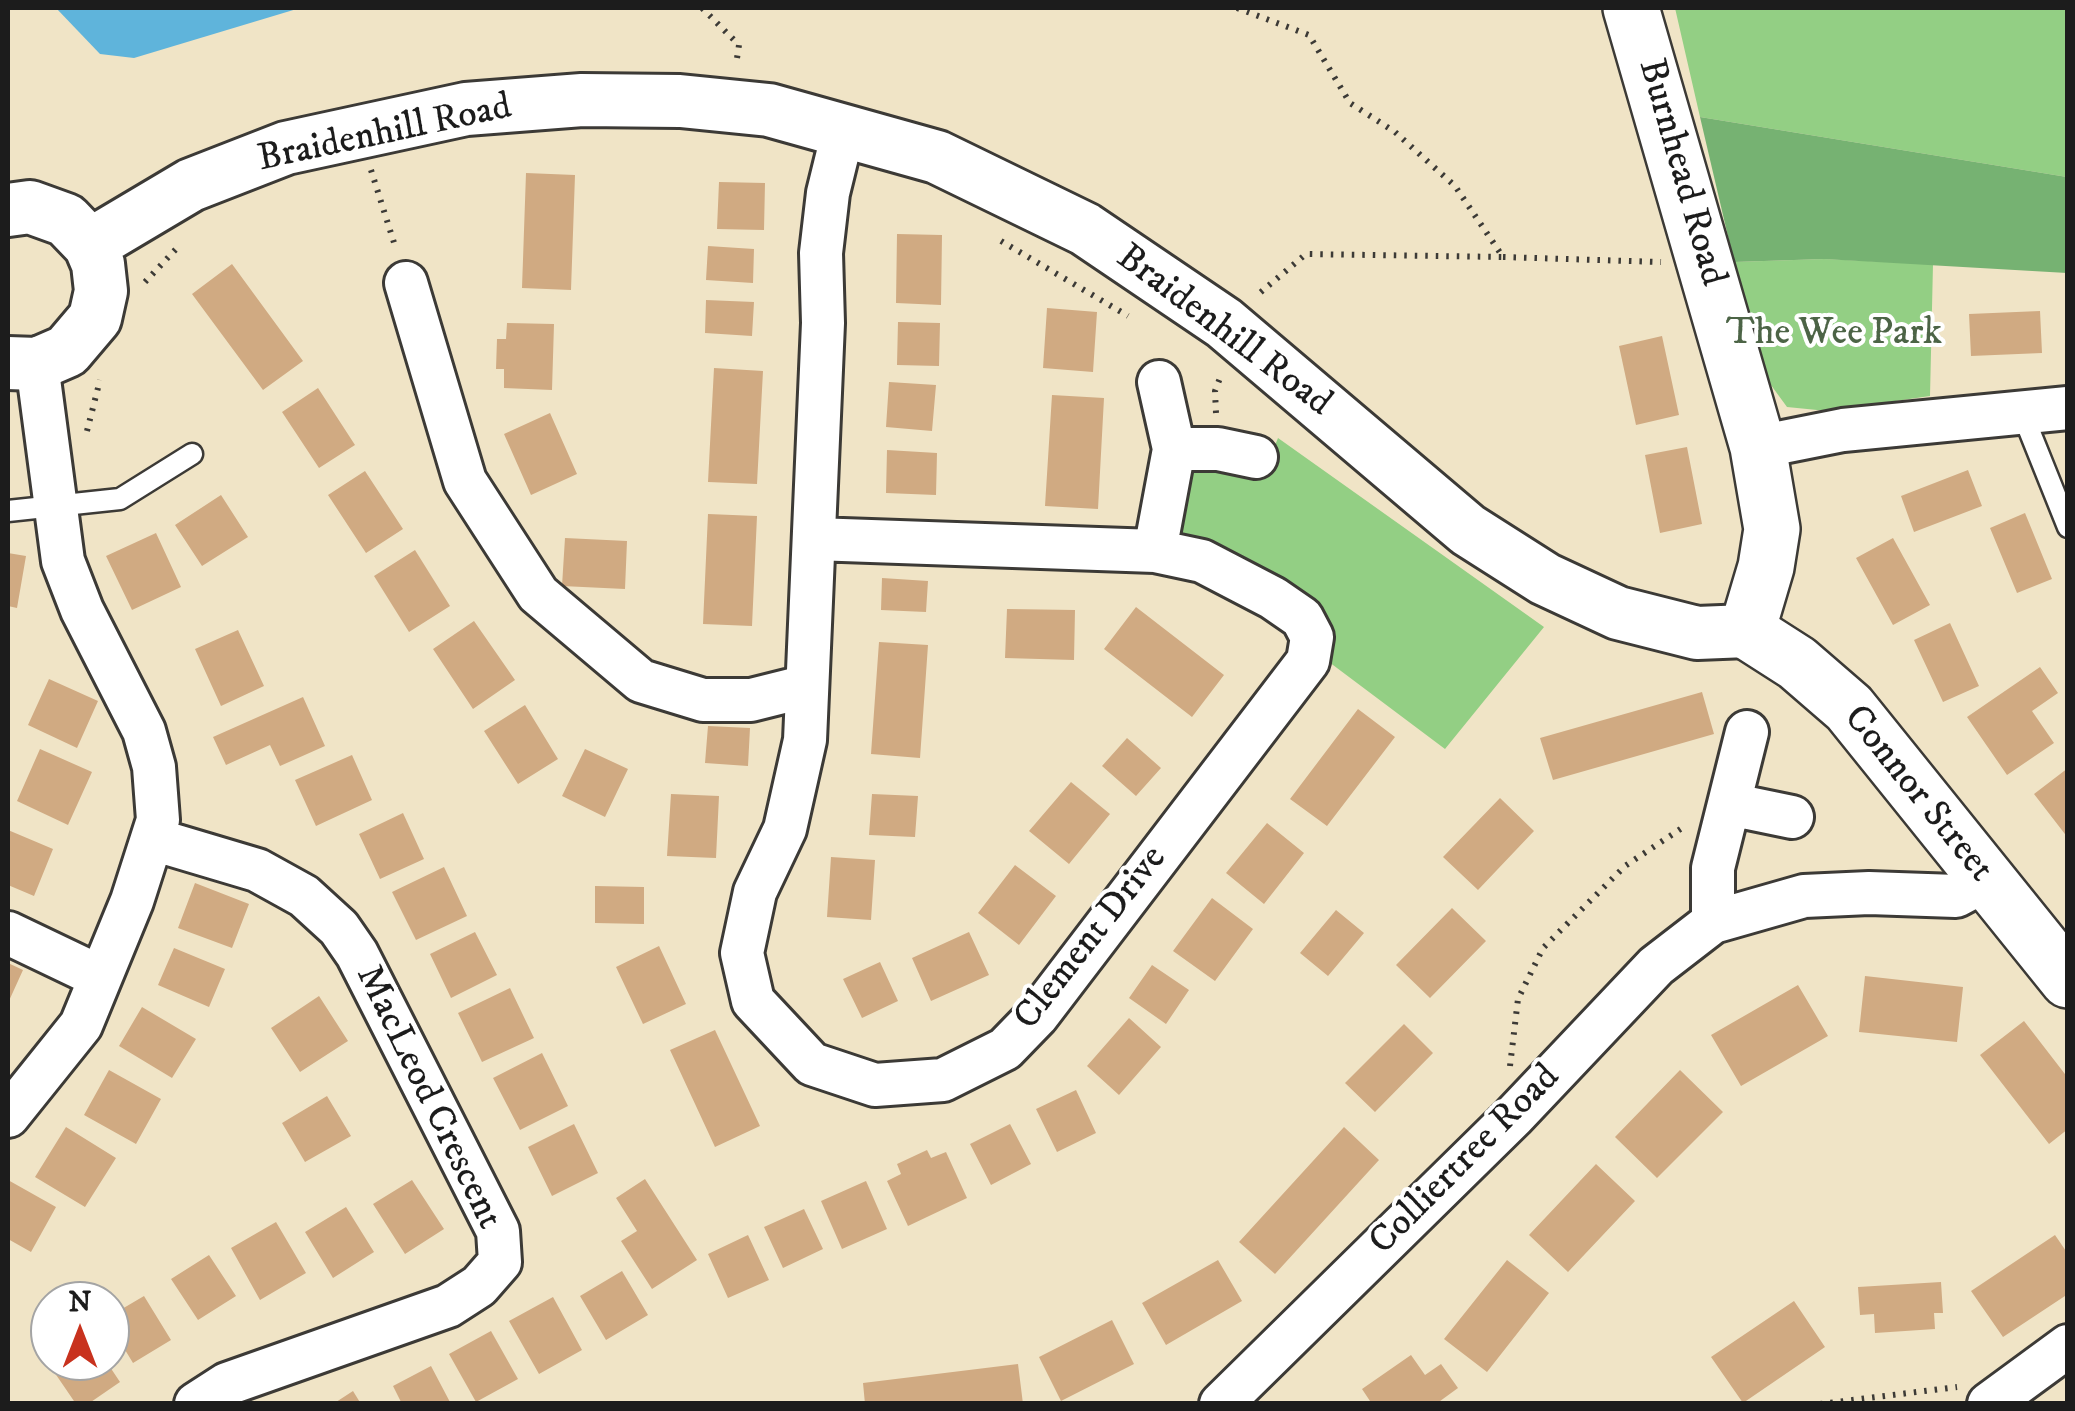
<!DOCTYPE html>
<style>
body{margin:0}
#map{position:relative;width:2075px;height:1411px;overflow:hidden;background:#f0e4c6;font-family:"IM FELL DW Pica",serif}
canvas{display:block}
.frame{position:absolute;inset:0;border:10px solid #1c1c1c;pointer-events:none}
.north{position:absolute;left:30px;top:1281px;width:100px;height:100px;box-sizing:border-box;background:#fff;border:2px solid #a4a4a4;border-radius:50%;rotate:0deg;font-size:28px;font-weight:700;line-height:40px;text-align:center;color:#1c1c1c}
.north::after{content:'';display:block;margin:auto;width:35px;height:45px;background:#c8321e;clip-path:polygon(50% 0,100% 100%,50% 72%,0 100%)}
</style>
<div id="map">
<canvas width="2075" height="1411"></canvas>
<div class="frame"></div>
<div class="north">N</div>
</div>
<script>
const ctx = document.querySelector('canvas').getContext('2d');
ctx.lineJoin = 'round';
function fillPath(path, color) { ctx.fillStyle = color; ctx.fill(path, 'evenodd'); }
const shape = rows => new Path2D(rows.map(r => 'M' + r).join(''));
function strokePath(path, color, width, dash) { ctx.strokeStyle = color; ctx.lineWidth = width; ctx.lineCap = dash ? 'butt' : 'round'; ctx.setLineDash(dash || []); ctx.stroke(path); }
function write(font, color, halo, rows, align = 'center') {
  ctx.font = font + ' "IM FELL DW Pica",serif'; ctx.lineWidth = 8; ctx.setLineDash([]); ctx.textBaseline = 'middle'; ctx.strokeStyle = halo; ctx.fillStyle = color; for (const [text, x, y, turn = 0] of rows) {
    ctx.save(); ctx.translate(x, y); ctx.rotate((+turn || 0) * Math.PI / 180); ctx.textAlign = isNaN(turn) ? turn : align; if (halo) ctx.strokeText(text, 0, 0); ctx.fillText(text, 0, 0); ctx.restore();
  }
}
const green = shape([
 [1675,8,2067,8,2067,177,1700,117],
 [1824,259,1933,264,1930,396,1827,411,1787,407,1768,381,1734,262],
 [1278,438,1544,627,1445,749,1329,662,1321,635,1166,544,1182,453,1264,472]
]);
const forest = shape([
 [1700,117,2067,177,2067,273,1824,259,1734,262]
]);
const water = shape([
 [56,8,300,8,134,58,100,54]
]);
const building = shape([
 [526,173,575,175,571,290,522,288],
 [719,182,765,183,764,230,717,229],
 [897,234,942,235,941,305,896,303],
 [708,246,754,249,753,283,706,280],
 [232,264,303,361,263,390,192,294],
 [706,300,754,302,752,336,705,333],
 [1047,308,1097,312,1093,372,1043,368],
 [2040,311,2042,353,1971,356,1969,314],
 [898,322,940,323,939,366,897,365],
 [507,323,554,324,552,390,504,388,504,369,496,369,497,339,506,339],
 [1662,336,1679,415,1636,425,1619,346],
 [714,368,763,371,757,484,708,482],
 [889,382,936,385,932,431,886,427],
 [318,388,355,445,319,468,282,412],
 [1052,395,1104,398,1098,509,1045,506],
 [550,413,577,474,531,495,504,434],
 [1687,447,1702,524,1660,533,1645,455],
 [887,450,937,453,936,495,886,493],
 [1968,470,1982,506,1914,532,1901,496],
 [365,471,403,529,366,553,328,495],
 [221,495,248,537,202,566,175,525],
 [2025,513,2052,579,2017,593,1990,528],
 [708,514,757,516,752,626,703,624],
 [156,533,181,587,132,610,106,556],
 [565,538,627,541,625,589,562,586],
 [1893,538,1930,605,1893,625,1856,558],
 [415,550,450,606,409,632,374,576],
 [8,553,26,556,17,608,8,606],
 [882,578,928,581,926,612,881,610],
 [1136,607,1224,675,1192,717,1104,649],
 [1007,609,1075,610,1074,660,1005,658],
 [474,621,515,680,473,709,433,649],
 [1950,623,1979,686,1943,702,1914,640],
 [238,630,264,686,221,706,195,649],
 [879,642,928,645,920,758,871,754],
 [2040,667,2058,693,2032,711,2054,743,2007,775,1967,717],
 [49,679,98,701,77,748,28,725],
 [1702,692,1714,734,1553,780,1540,738],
 [303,697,325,746,280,766,270,745,226,765,213,737],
 [525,705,558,759,518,784,484,731],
 [1358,709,1395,737,1327,826,1290,799],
 [708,726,750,728,748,766,705,763],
 [1127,738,1161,768,1136,796,1102,766],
 [40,749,92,772,68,825,17,801],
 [585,749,628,769,605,817,562,796],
 [352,755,372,800,316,826,295,780],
 [2068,768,2068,838,2034,794],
 [1071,782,1110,814,1069,864,1029,831],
 [671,794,719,796,716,858,667,856],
 [872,794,918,796,915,837,869,835],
 [1500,798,1534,831,1478,890,1443,857],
 [403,813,424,859,380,879,359,834],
 [1267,823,1304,853,1264,904,1226,873],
 [8,830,53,849,34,896,8,885],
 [831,857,875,860,871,920,827,917],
 [1015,865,1056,896,1019,945,978,913],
 [444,867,467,916,416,940,392,892],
 [195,883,249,904,232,948,178,928],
 [595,886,644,887,644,924,595,923],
 [1212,898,1253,929,1215,981,1173,951],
 [1452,908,1486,941,1430,998,1396,965],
 [1336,910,1364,933,1328,976,1300,953],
 [475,932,497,975,451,998,430,954],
 [969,932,989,975,931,1001,912,958],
 [659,946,686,1004,643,1024,616,967],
 [174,948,225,969,209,1007,158,985],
 [880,962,898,1001,862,1018,843,979],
 [8,963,23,970,8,1003],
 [1152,965,1189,990,1166,1024,1129,998],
 [1865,976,1963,987,1957,1042,1859,1032],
 [1798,985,1828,1036,1741,1086,1711,1035],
 [510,988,534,1038,482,1062,458,1013],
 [319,996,348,1041,300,1072,271,1028],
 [142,1007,196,1039,172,1078,119,1046],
 [1129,1018,1161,1047,1119,1095,1087,1066],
 [2024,1021,2068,1078,2068,1129,2049,1144,1980,1055],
 [1404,1024,1433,1053,1375,1112,1345,1083],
 [715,1030,760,1126,715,1147,670,1050],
 [542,1053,568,1106,520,1130,493,1078],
 [109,1070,161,1099,136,1144,84,1115],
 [1680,1070,1723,1112,1657,1178,1615,1137],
 [1076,1090,1096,1133,1057,1152,1036,1109],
 [327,1096,351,1136,305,1162,282,1123],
 [574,1124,598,1173,552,1196,528,1147],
 [1010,1124,1031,1164,991,1185,970,1144],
 [66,1127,116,1158,85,1207,35,1177],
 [1344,1127,1379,1160,1275,1274,1239,1242],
 [927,1150,931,1158,946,1152,967,1198,908,1226,887,1181,901,1174,897,1164],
 [1596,1164,1635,1201,1568,1272,1529,1235],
 [645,1179,697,1260,652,1289,621,1241,637,1231,616,1198],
 [8,1180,56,1207,31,1252,8,1239],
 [412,1180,444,1229,405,1254,373,1204],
 [866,1181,887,1229,842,1249,821,1201],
 [346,1207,374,1252,333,1278,305,1232],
 [804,1209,823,1249,783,1268,764,1227],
 [276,1222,306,1273,260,1300,231,1248],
 [748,1235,769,1280,728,1298,708,1254],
 [2055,1235,2068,1254,2068,1294,2003,1337,1971,1291],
 [209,1255,236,1296,198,1320,171,1279],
 [1218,1260,1242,1301,1166,1345,1142,1303],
 [1507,1260,1549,1293,1487,1372,1444,1339],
 [622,1271,648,1315,606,1340,580,1296],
 [1941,1282,1943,1313,1934,1313,1935,1329,1875,1333,1874,1314,1860,1315,1858,1287],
 [144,1296,171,1340,133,1363,110,1325,110,1316],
 [553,1297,582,1350,539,1374,509,1321],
 [1794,1301,1825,1347,1743,1403,1711,1357],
 [1112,1320,1134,1364,1061,1401,1039,1357],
 [491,1331,518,1379,476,1402,449,1354],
 [1411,1355,1425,1375,1441,1364,1458,1388,1436,1404,1372,1404,1362,1389],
 [106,1361,120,1382,88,1404,76,1404,48,1363],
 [1018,1364,1023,1404,865,1404,863,1383],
 [431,1366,451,1404,402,1404,393,1386],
 [353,1391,361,1404,333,1404]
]);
const path = shape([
 [702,8,739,45,736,65],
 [1237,8,1309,35,1350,103,1395,132,1455,186,1503,257,1306,254,1255,297],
 [371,170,396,249],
 [1001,241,1128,316],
 [1503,257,1661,262],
 [145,282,177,248],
 [1216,413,1215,391,1220,378],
 [87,431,100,380],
 [1510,1066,1518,999,1543,948,1625,866,1685,826],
 [1820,1404,1957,1387]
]);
const service = shape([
 [2021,410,2068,527],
 [8,511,120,499,192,454]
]);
const minor = shape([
 [406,283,465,481,538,594,641,681,703,700,751,700,807,686],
 [1758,447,1843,430,2068,408],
 [1174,449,1218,449,1256,457],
 [814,539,1155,551,1202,561,1273,598,1302,618,1312,637,1308,661,1037,1016,1005,1049,943,1080,875,1085,812,1064,753,1001,742,953,755,892,785,829,805,740,823,323,821,253,828,193,844,128],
 [1155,551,1174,449,1159,382],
 [1729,804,1792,817],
 [153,839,257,870,304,896,339,928,357,954,498,1231,500,1262,479,1286,448,1306,227,1384,196,1404],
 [1713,922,1713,868,1747,732],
 [8,933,98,976],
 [8,1116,81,1025,132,901,158,820,154,767,144,731,82,610,63,561,37,364],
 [1221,1404,1513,1117,1656,966,1713,922,1804,896,1869,893,1956,896,1986,880],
 [1989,1404,2068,1346]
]);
const tertiary = shape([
 [8,210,30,207,66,220,90,245,98,264,101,291,95,318,67,351,37,364,8,363],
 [90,245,191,185,286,148,466,109,582,100,680,101,769,110,937,157,1085,229,1224,323,1468,530,1545,579,1618,613,1697,633,1747,631]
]);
const secondary = shape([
 [1631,8,1758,447,1772,529,1766,567,1747,631,1797,663,1849,708,2068,980]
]);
const streetNames = [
 ["Braidenhill Road",385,135,-12],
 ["Burnhead Road",1680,173,74],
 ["Braidenhill Road",1223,332,37],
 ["Connor Street",1917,795,51],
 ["Clement Drive",1092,939,-52],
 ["MacLeod Crescent",427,1098,64],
 ["Colliertree Road",1466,1161,-45]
];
const parkNames = [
 ["The Wee Park",1834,335]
];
fillPath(green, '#93cf84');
fillPath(forest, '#76b272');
fillPath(water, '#5fb4db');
fillPath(building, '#d0aa82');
strokePath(service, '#3c3a36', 25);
strokePath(minor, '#3c3a36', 48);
strokePath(tertiary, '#3c3a36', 58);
strokePath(secondary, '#3c3a36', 60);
strokePath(path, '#3c3a36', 6, [2.5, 8]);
strokePath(service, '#fff', 20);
strokePath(minor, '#fff', 42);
strokePath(tertiary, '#fff', 52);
strokePath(secondary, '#fff', 55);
write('38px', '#1c1c1c', '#fff', streetNames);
write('38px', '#4c6446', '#fff', parkNames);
</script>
